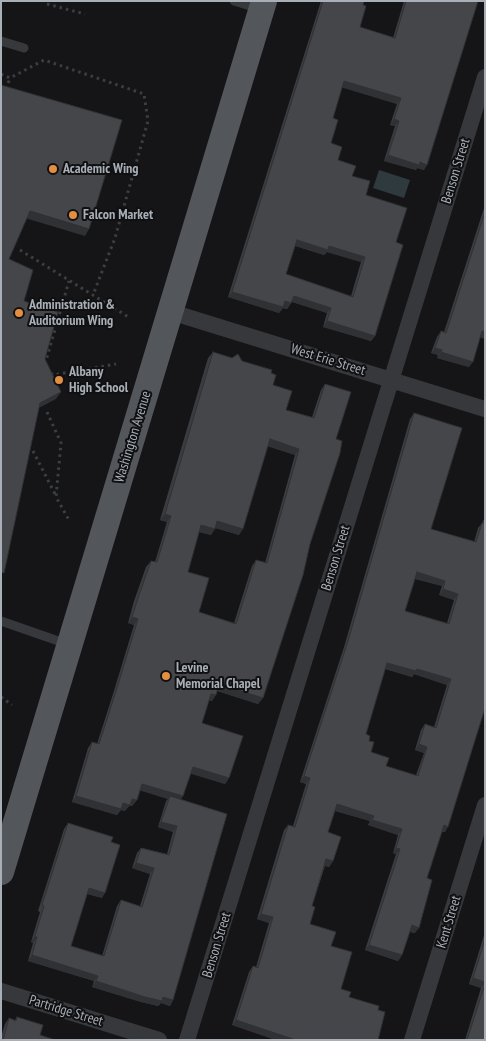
<!DOCTYPE html>
<style>
body{margin:0}
#map{position:relative;width:486px;height:1041px;overflow:hidden;background:#151517;font-family:"PT Sans Narrow",sans-serif}
canvas{display:block}
.frame{position:absolute;inset:0;border:2px solid #a8afb6;pointer-events:none}
</style>
<div id="map">
<canvas width="486" height="1041"></canvas>
<div class="frame"></div>
</div>
<script>
const ctx = document.querySelector('canvas').getContext('2d');
ctx.lineJoin = 'round';
function fillPath(path, color) { ctx.fillStyle = color; ctx.fill(path, 'evenodd'); }
const shape = rows => new Path2D(rows.map(r => 'M' + r).join(''));
function strokePath(path, color, width, dash) { ctx.strokeStyle = color; ctx.lineWidth = width; ctx.lineCap = dash ? 'butt' : 'round'; ctx.setLineDash(dash || []); ctx.stroke(path); }
function write(font, color, halo, rows, align = 'center') {
  ctx.font = font + ' "PT Sans Narrow",sans-serif'; ctx.lineWidth = 4; ctx.setLineDash([]); ctx.textBaseline = 'middle'; ctx.strokeStyle = halo; ctx.fillStyle = color; for (const [text, x, y, turn = 0] of rows) {
    ctx.save(); ctx.translate(x, y); ctx.rotate((+turn || 0) * Math.PI / 180); ctx.textAlign = isNaN(turn) ? turn : align; if (halo) ctx.strokeText(text, 0, 0); ctx.fillText(text, 0, 0); ctx.restore();
  }
}
const water = shape([
 [379,170,410,180,404,198,373,188]
]);
const path = shape([
 [47,4,85,14],
 [1,74,10,78,44,60,144,94,148,121,115,238,93,295],
 [6,89,10,78],
 [20,250,130,318],
 [45,364,69,281],
 [51,373,53,375,116,364],
 [47,412,61,443,56,497,69,520],
 [33,451,56,496],
 [1,697,12,705]
]);
const lane = shape([
 [234,1,260,9],
 [1,41,24,48],
 [1,621,67,644]
]);
const street = shape([
 [171,312,485,409],
 [1,991,159,1040],
 [187,1040,485,77],
 [412,1040,485,805]
]);
const primary = shape([
 [1,872,264,1]
]);
const wall = shape([
 [321,1,364,1,360,27,393,38,404,1,478,1,424,170,417,168,416,170,384,161,395,126,390,125,397,104,342,87,333,118,331,143,338,160,352,176,366,195,396,242,375,336,371,341,323,327,327,313,292,302,287,309,283,308,279,313,228,297],
 [295,246,324,255,327,252,361,262,351,296,286,274],
 [485,205,485,339,480,337,469,367,437,358,438,355,431,353,437,337,441,331,444,332],
 [213,352,242,361,271,373,273,385,286,410,312,417,321,390,325,384,336,439,310,544,263,698,258,704,217,691,212,701,209,700,202,723,229,778,225,784,190,773,183,796,181,799,173,1000,170,1006,161,1003,158,1006,141,1002,92,987,94,981,28,961,33,943,31,942,40,912,38,911,64,829,68,823,111,842,102,898,87,894,71,946,102,956,117,906,121,900,140,906,150,874,132,868,137,853,141,848,167,854,173,832,158,827,166,801,168,799,140,790,137,800,132,806,129,806,125,811,121,810,117,815,72,802,88,748,92,742,97,744,113,694,134,625,128,623,134,601,146,567,151,561,155,562,167,522,160,520,208,358],
 [267,446,295,455,265,563,256,560,252,566,234,623,199,612,188,572,199,532,211,535,215,528,239,535],
 [414,413,431,529,474,542,478,528,482,523,485,517,485,708,445,832,442,832,427,878,415,933,410,932,402,955,398,961,365,950,396,854,393,853,398,835,368,825,370,821,335,811,328,832,333,861,329,867,325,866,312,906,310,924,331,946,341,989,349,997,378,1010,378,1040,276,1040,232,1025,249,972,253,966,256,967,269,923,257,919,284,830,288,825,293,826,306,784,300,782,344,647,410,419],
 [415,579,442,586,439,595,454,600,447,623,405,611],
 [385,669,412,677,414,674,447,685,434,727,425,724,421,730,415,750,424,753,416,775,386,766,371,752,369,741,366,734],
 [485,932,485,1040,465,1040,481,988,469,984],
 [17,1017,40,1035,55,1040,1,1040,1,1037,5,1024,9,1018,15,1020]
]);
const shadedWall = shape([
 [344,81,401,98,397,104,340,87],
 [394,119,399,121,395,126,390,125],
 [388,155,420,162,427,165,424,170,417,168,416,170,384,161],
 [30,211,89,229,85,236,25,218],
 [297,240,329,246,365,257,361,262,327,252,324,255,293,245],
 [232,292,285,301,291,303,287,309,283,308,279,313,228,297],
 [294,296,331,308,327,313,290,301],
 [327,321,375,336,371,341,323,327],
 [482,331,485,332,485,338,478,336],
 [435,348,442,350,438,355,431,353],
 [441,352,473,362,469,367,437,358],
 [61,392,56,399,35,410,40,403],
 [270,439,299,449,295,455,265,445],
 [165,514,171,516,167,522,160,520],
 [217,521,243,529,239,535,213,527],
 [201,525,215,529,211,535,196,531],
 [417,572,445,581,442,586,413,578],
 [443,589,458,594,454,600,439,595],
 [132,617,138,619,134,625,128,623],
 [387,663,417,669,451,679,447,685,414,674,412,677,383,668],
 [219,684,263,698,258,704,215,690],
 [211,694,216,695,212,701,207,700],
 [419,744,427,747,424,753,415,750],
 [193,767,229,778,225,784,188,773],
 [304,776,310,778,306,784,300,782],
 [142,784,183,796,179,803,170,796,168,799,138,790],
 [76,796,123,803,132,799,137,800,132,806,129,806,125,811,121,810,117,815,72,802],
 [337,804,374,816,370,821,333,810],
 [372,820,402,829,398,835,368,825],
 [161,822,177,826,173,832,158,827],
 [444,825,448,827,445,832,440,831],
 [396,848,400,849,396,854,393,853],
 [326,859,333,861,329,867,322,865],
 [136,863,154,868,150,874,132,868],
 [89,888,105,893,102,898,85,893],
 [261,914,273,917,269,923,257,919],
 [412,925,419,928,415,933,408,931],
 [35,936,37,937,33,943,31,942],
 [369,945,402,955,398,961,365,950],
 [32,955,98,976,94,981,28,961],
 [473,978,485,982,485,983,481,988,469,984],
 [96,981,163,997,173,1000,170,1006,161,1003,158,1006,141,1002,92,987],
 [236,1020,296,1040,276,1040,232,1025]
]);
const building = shape([
 [323,1,364,1,363,5,366,6,360,27,395,38,406,1,478,1,427,165,420,162,419,165,388,155,399,121,394,119,401,98,344,81,333,118,338,120,331,143,342,147,338,160,356,166,352,176,370,181,366,195,407,208,396,242,403,245,375,336,327,321,331,308,294,296,291,303,285,301,283,307,232,292,323,1],
 [297,240,328,250,329,246,365,257,353,297,286,274,297,240],
 [1,85,122,120,89,229,30,211,9,259,33,270,24,301,58,312,45,359,61,392,40,403,4,573,1,572,1,85],
 [485,212,485,332,482,331,473,362,441,352,442,350,435,348,441,331,446,333,485,212],
 [213,352,232,358,238,354,242,361,272,370,271,373,276,375,273,385,292,391,286,410,314,418,325,384,351,392,336,439,342,441,340,453,310,544,303,575,263,698,219,684,216,695,211,694,202,723,243,736,229,778,193,767,183,796,142,784,137,800,132,799,130,805,123,803,121,809,76,796,92,742,99,744,117,688,138,619,132,617,139,595,151,561,157,562,171,516,165,514,213,352],
 [270,439,299,449,267,563,256,560,236,624,199,612,209,578,188,572,201,525,215,529,217,521,243,529,270,439],
 [414,413,462,428,431,529,476,542,482,523,484,523,485,522,485,708,448,827,444,825,427,878,432,880,419,928,412,925,402,955,369,945,400,849,396,848,402,829,372,820,374,816,337,804,328,832,341,837,333,861,326,859,312,906,315,907,310,924,336,932,331,946,352,952,341,989,351,992,349,997,379,1006,378,1010,385,1012,378,1040,296,1040,236,1020,253,966,258,968,273,917,261,914,288,825,295,827,310,778,304,776,348,641,414,413],
 [417,572,445,581,443,589,458,594,449,624,405,611,417,572],
 [387,663,416,671,417,669,451,679,436,728,425,724,419,744,427,747,418,776,386,766,389,758,371,752,374,742,369,741,370,736,366,734,387,663],
 [170,796,227,814,173,1000,163,997,162,1001,145,997,96,981,98,976,32,955,37,937,35,936,44,906,42,905,68,823,113,837,111,842,120,845,105,893,89,888,71,946,104,956,121,900,142,907,154,868,136,863,141,848,169,855,177,826,161,822,170,796],
 [485,939,485,982,473,978,485,939],
 [485,984,485,1040,467,1040,485,984],
 [17,1017,43,1025,40,1035,55,1040,3,1040,9,1018,16,1021,17,1017]
]);
const markers = [
 [53,169,5,"#e48e40"],
 [73,215,5,"#e48e40"],
 [19,313,5,"#e48e40"],
 [59,380,5,"#e48e40"],
 [166,676,5,"#e48e40"]
];
const poiNames = [
 ["Academic Wing",63,169],
 ["Falcon Market",83,215],
 ["Administration &",29,305],
 ["Auditorium Wing",29,321],
 ["Albany",69,372],
 ["High School",69,388],
 ["Levine",176,668],
 ["Memorial Chapel",176,684]
];
const streetNames = [
 ["Benson Street",456,171,-73],
 ["West Erie Street",328,360,17],
 ["Washington Avenue",133,437,-73],
 ["Benson Street",336,558,-73],
 ["Kent Street",449,922,-73],
 ["Benson Street",217,945,-73],
 ["Partridge Street",66,1011,17]
];
fillPath(water, '#2f3a3e');
strokePath(path, '#3c3f42', 3, [2.5, 4]);
strokePath(lane, '#36383b', 9);
strokePath(street, '#36383b', 16);
strokePath(primary, '#53565a', 26);
fillPath(wall, '#3a3c40');
fillPath(shadedWall, '#303134');
fillPath(building, '#44464a');
strokePath(building, '#303134', 1);
for (const [x, y, r, color] of markers) { const dot = new Path2D(); dot.arc(x, y, r, 0, 2 * Math.PI); ctx.fillStyle = color; ctx.fill(dot); strokePath(dot, '#101012', 2); }
write('bold 14px', '#a8afb6', '#101012', poiNames, 'left');
write('14px', '#a8afb6', '#101012', streetNames);
</script>
